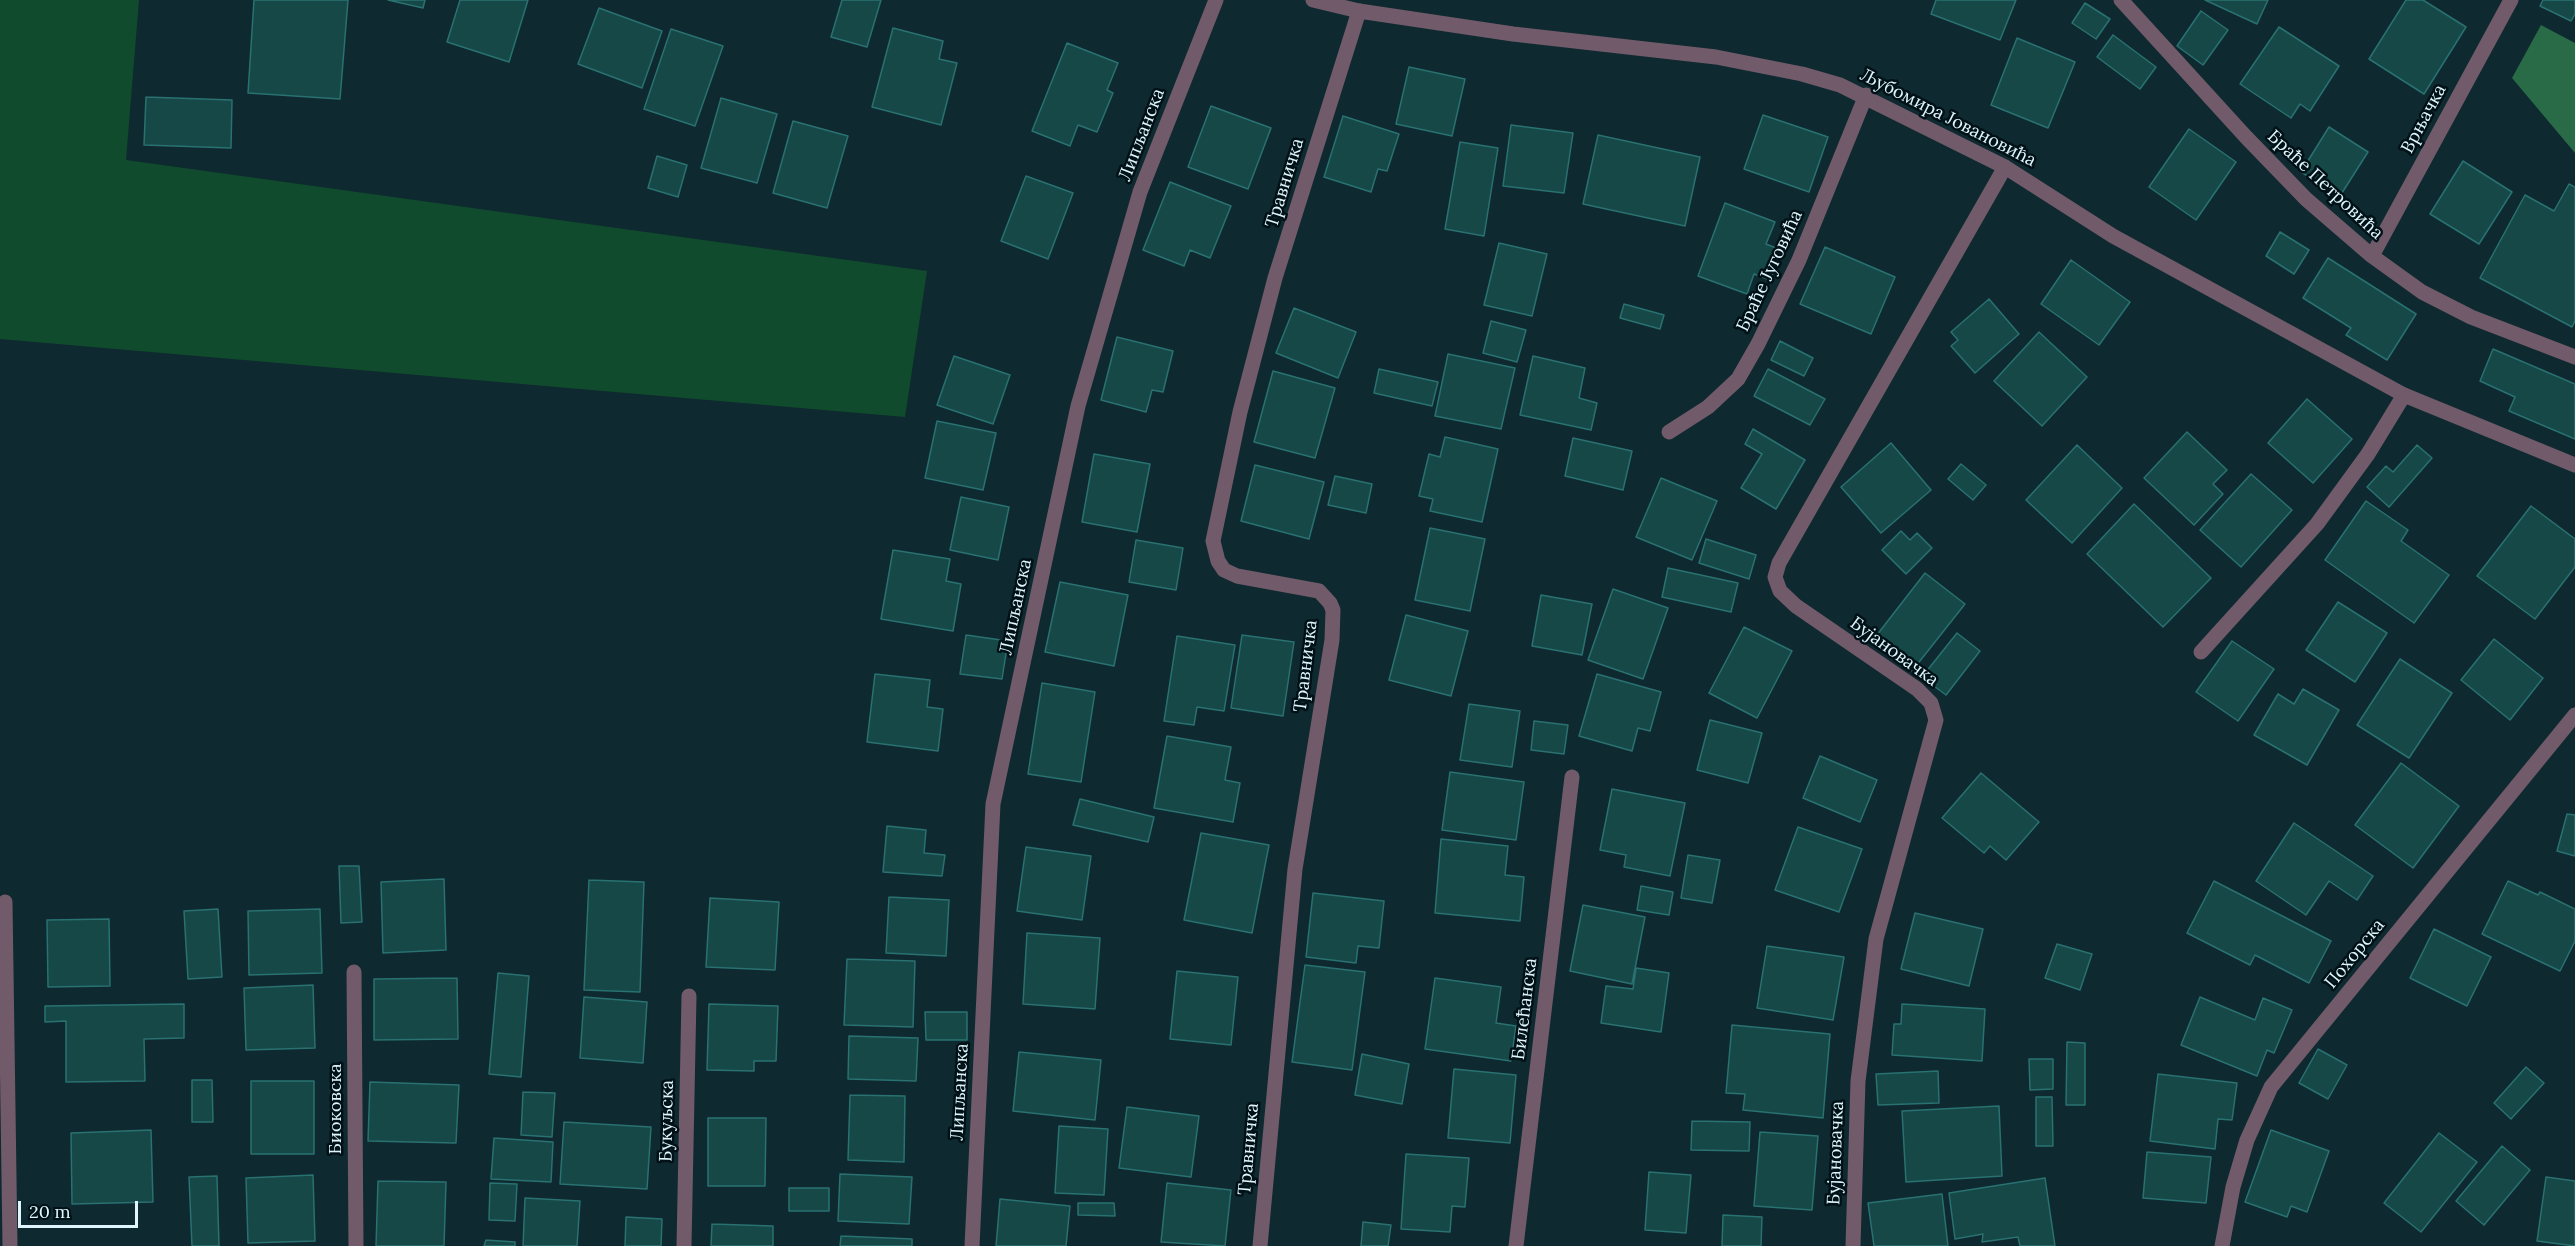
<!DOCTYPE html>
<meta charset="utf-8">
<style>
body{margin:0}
#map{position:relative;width:2575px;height:1246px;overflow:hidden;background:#0e292f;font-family:Lora,serif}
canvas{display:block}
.scale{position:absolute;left:18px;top:1201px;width:120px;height:27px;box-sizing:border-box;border:3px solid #dff6fd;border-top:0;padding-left:8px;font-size:18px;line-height:21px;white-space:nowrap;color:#dff6fd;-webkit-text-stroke:4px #001117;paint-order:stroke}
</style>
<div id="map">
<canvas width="2575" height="1246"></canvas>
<div class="scale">20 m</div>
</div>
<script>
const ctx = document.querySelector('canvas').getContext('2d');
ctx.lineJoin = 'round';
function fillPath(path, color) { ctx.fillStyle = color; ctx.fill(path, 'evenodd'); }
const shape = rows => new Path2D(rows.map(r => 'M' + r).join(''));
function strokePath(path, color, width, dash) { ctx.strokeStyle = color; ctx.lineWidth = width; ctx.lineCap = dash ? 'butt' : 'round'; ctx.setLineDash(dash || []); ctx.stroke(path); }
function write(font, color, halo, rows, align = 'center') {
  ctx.font = font + ' Lora,serif'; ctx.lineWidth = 5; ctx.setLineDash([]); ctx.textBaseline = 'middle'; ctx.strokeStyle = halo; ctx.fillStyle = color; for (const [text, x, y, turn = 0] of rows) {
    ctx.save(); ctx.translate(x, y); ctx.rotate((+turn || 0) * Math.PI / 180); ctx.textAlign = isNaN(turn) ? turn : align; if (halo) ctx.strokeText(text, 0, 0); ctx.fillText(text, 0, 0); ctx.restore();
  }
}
const green = shape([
 [0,0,139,0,126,160,927,271,905,417,0,339]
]);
const forest = shape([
 [2541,25,2575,43,2575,153,2512,78]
]);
const building = shape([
 [254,0,348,0,340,99,248,93,254,0],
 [388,0,425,0,423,8,388,0],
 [460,0,528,0,509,62,447,42,460,0],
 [842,0,881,0,867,47,831,37,842,0],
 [1936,0,2016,0,2000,40,1931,14,1936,0],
 [2205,0,2268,0,2257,24,2205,0],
 [2406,0,2423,0,2466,27,2424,94,2369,59,2406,0],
 [2543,0,2575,0,2575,14,2571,21,2540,6,2543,0],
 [2085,3,2110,19,2096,39,2072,23,2085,3],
 [599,8,662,31,642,88,578,64,599,8],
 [2201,11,2228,30,2203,65,2177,46,2201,11],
 [2279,27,2339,66,2310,111,2300,104,2291,118,2240,84,2279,27],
 [893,28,943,41,939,59,957,63,941,125,872,107,893,28],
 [671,29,723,46,695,126,644,109,671,29],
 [2113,35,2156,67,2140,89,2097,57,2113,35],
 [2017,38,2075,62,2048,128,1991,105,2017,38],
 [1067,43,1118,63,1107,90,1113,93,1097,132,1078,125,1070,146,1032,131,1067,43],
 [1409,67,1465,79,1452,136,1396,124,1409,67],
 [146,97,232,100,231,148,144,145,146,97],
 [721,98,777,114,757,183,701,168,721,98],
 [1211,106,1271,128,1248,189,1188,167,1211,106],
 [1763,115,1828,137,1809,192,1744,169,1763,115],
 [1343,116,1399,134,1387,171,1378,169,1371,192,1324,177,1343,116],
 [793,121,848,136,827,208,773,193,793,121],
 [1511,125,1573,133,1564,193,1503,186,1511,125],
 [2329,127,2368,152,2340,196,2301,172,2329,127],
 [2189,129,2236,162,2196,220,2149,187,2189,129],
 [1598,135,1700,157,1685,226,1583,204,1598,135],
 [1460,142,1498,148,1484,236,1445,229,1460,142],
 [657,156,687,165,678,197,648,188,657,156],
 [2463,161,2512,192,2479,244,2430,214,2463,161],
 [1026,176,1073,193,1048,259,1001,241,1026,176],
 [1170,182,1231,206,1210,258,1190,250,1184,266,1143,250,1170,182],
 [2569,184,2575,187,2575,321,2572,327,2480,278,2525,195,2554,211,2569,184],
 [1725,203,1775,222,1766,244,1781,250,1770,280,1754,274,1747,294,1698,276,1725,203],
 [2280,232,2309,250,2294,274,2266,256,2280,232],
 [1499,243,1547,254,1532,316,1484,305,1499,243],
 [1825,247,1895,277,1871,334,1800,304,1825,247],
 [2328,258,2416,314,2387,360,2346,335,2351,328,2303,298,2328,258],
 [2071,260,2130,302,2099,345,2041,304,2071,260],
 [1989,299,2019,334,1975,373,1951,346,1958,340,1951,332,1989,299],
 [1624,304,1664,315,1660,329,1620,318,1624,304],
 [1294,308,1356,332,1338,378,1276,353,1294,308],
 [1491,321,1526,330,1517,362,1483,353,1491,321],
 [2039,332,2087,377,2042,426,1994,381,2039,332],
 [1117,337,1173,351,1163,392,1152,390,1146,412,1101,400,1117,337],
 [1780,341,1813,358,1804,376,1771,360,1780,341],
 [2493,349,2575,384,2575,439,2509,411,2515,397,2480,381,2493,349],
 [1448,354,1515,368,1501,429,1435,416,1448,354],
 [954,356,1010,375,993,424,937,405,954,356],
 [1533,356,1585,368,1579,398,1597,403,1591,430,1520,415,1533,356],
 [1379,369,1438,382,1432,406,1374,393,1379,369],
 [1768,369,1825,399,1810,425,1754,396,1768,369],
 [1273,371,1335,388,1315,458,1254,442,1273,371],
 [2307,399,2352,439,2313,483,2268,443,2307,399],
 [937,421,996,433,983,490,925,478,937,421],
 [1753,429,1805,460,1776,509,1741,488,1762,454,1745,444,1753,429],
 [2187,432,2227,470,2213,484,2223,494,2194,525,2144,478,2187,432],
 [1445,437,1498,449,1482,522,1430,511,1433,499,1419,496,1429,454,1440,457,1445,437],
 [1573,438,1632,451,1623,490,1565,476,1573,438],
 [1891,443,1931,490,1881,533,1841,487,1891,443],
 [2077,445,2122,488,2072,543,2026,500,2077,445],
 [2417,445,2432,458,2389,507,2367,487,2386,466,2393,472,2417,445],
 [1094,454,1150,464,1137,532,1082,522,1094,454],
 [1961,464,1986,485,1973,500,1948,479,1961,464],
 [1255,465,1324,482,1309,539,1241,521,1255,465],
 [2251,474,2292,510,2241,567,2200,530,2251,474],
 [1335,476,1372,484,1366,513,1328,505,1335,476],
 [1661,478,1717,501,1692,560,1636,537,1661,478],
 [961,497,1009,507,998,560,950,550,961,497],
 [2366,501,2408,530,2401,541,2449,575,2414,623,2325,560,2366,501],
 [2134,504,2211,578,2163,627,2087,554,2134,504],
 [2531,506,2575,539,2575,567,2535,619,2477,576,2531,506],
 [1430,528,1485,539,1470,611,1415,600,1430,528],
 [1901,531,1910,540,1917,533,1932,548,1906,574,1882,550,1901,531],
 [1706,539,1756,555,1749,579,1699,563,1706,539],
 [1136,540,1183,548,1176,590,1129,582,1136,540],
 [893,550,950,559,946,581,961,584,953,631,881,619,893,550],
 [1668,568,1738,583,1731,612,1662,597,1668,568],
 [1925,573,1965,604,1912,671,1873,640,1925,573],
 [1060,582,1128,595,1114,666,1045,652,1060,582],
 [1613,589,1668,608,1643,679,1588,660,1613,589],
 [1541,595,1592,604,1582,655,1532,646,1541,595],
 [2338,602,2387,633,2355,682,2306,650,2338,602],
 [1406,615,1468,631,1451,696,1389,680,1406,615],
 [1744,627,1792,651,1757,718,1709,693,1744,627],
 [1957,633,1980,651,1946,695,1922,677,1957,633],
 [966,635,1008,641,1002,679,960,674,966,635],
 [1242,635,1294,642,1283,716,1231,708,1242,635],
 [1177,636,1235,645,1224,711,1197,707,1194,725,1164,721,1177,636],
 [2494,639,2543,678,2510,720,2461,680,2494,639],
 [2232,641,2274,669,2238,721,2196,692,2232,641],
 [2400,659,2452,693,2409,758,2357,725,2400,659],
 [875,674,930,680,927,707,943,709,938,751,867,742,875,674],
 [1597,674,1661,692,1650,731,1638,728,1632,751,1579,736,1597,674],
 [1042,683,1095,692,1081,782,1028,774,1042,683],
 [2303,689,2339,710,2307,765,2254,735,2278,694,2294,704,2303,689],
 [1469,704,1520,711,1512,767,1460,760,1469,704],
 [1710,720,1762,733,1748,783,1697,770,1710,720],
 [1534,721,1568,725,1564,754,1531,750,1534,721],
 [1167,736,1231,747,1225,780,1240,783,1233,822,1154,808,1167,736],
 [1820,756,1877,780,1860,822,1803,798,1820,756],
 [2401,763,2459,806,2413,868,2355,825,2401,763],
 [1450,772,1524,782,1516,840,1442,830,1450,772],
 [1981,773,2039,822,2006,860,1990,846,1984,853,1942,818,1981,773],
 [1612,789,1685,803,1670,876,1624,867,1626,855,1600,850,1612,789],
 [1080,799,1154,817,1148,842,1073,825,1080,799],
 [2567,814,2575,815,2575,856,2557,851,2567,814],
 [2294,823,2373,876,2357,900,2329,881,2306,915,2256,881,2294,823],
 [887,826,926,830,924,853,945,855,942,876,883,872,887,826],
 [1798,827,1862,849,1839,912,1775,890,1798,827],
 [1201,833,1269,845,1252,933,1184,920,1201,833],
 [1441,839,1508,846,1505,875,1524,877,1520,921,1435,913,1441,839],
 [1026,847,1091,856,1082,920,1017,911,1026,847],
 [1688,855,1720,860,1712,903,1681,898,1688,855],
 [339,866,359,866,362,922,341,923,339,866],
 [444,879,446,950,383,953,381,882,444,879],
 [589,880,644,882,640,992,584,990,589,880],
 [2214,881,2331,941,2309,983,2255,955,2250,965,2187,933,2214,881],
 [2508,881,2538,895,2540,892,2575,909,2575,941,2560,971,2482,934,2508,881],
 [1641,886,1673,892,1669,915,1637,910,1641,886],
 [1313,893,1384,901,1379,948,1358,946,1356,963,1306,957,1313,893],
 [889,897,949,900,946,956,886,953,889,897],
 [710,898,779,902,775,970,706,967,710,898],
 [1583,905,1645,917,1632,984,1570,971,1583,905],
 [218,909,222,977,188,979,184,911,218,909],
 [320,909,322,973,249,975,248,911,320,909],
 [1915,913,1983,929,1969,986,1901,969,1915,913],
 [109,919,110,986,48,987,47,920,109,919],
 [2434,929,2491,957,2467,1006,2410,978,2434,929],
 [1027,933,1100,938,1095,1009,1023,1004,1027,933],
 [2057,944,2092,954,2080,990,2045,978,2057,944],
 [1767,946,1844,957,1833,1020,1757,1008,1767,946],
 [847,959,915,961,913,1027,844,1025,847,959],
 [1305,965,1365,972,1352,1070,1292,1062,1305,965],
 [1636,968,1669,973,1661,1032,1601,1023,1606,986,1633,989,1636,968],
 [1177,971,1238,977,1231,1045,1170,1039,1177,971],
 [498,973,529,976,521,1077,489,1074,498,973],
 [457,978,458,1039,374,1040,374,979,457,978],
 [1435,978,1501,987,1496,1023,1516,1026,1511,1061,1425,1049,1435,978],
 [313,985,315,1048,246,1050,244,988,313,985],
 [584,997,647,1002,643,1063,580,1058,584,997],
 [2200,997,2255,1020,2263,998,2292,1010,2274,1053,2267,1050,2257,1076,2181,1045,2200,997],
 [184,1004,184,1038,144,1039,145,1081,66,1082,66,1021,45,1022,45,1006,184,1004],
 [709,1004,778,1006,776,1061,754,1061,754,1071,707,1070,709,1004],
 [1902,1004,1985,1009,1982,1061,1892,1055,1894,1024,1901,1024,1902,1004],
 [925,1012,967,1012,967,1040,926,1040,925,1012],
 [1732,1025,1830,1034,1823,1118,1743,1110,1745,1094,1726,1093,1732,1025],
 [849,1036,918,1038,916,1081,848,1079,849,1036],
 [2067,1042,2085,1043,2085,1105,2066,1105,2067,1042],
 [2318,1049,2347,1065,2328,1099,2299,1083,2318,1049],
 [1019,1052,1101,1060,1095,1120,1013,1111,1019,1052],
 [1362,1054,1409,1064,1402,1104,1355,1095,1362,1054],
 [2029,1059,2053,1059,2053,1089,2030,1090,2029,1059],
 [2526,1067,2544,1083,2511,1119,2494,1103,2526,1067],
 [1454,1069,1516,1075,1510,1143,1448,1138,1454,1069],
 [1938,1071,1939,1103,1878,1105,1876,1074,1938,1071],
 [2158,1074,2237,1083,2232,1120,2218,1119,2215,1149,2150,1141,2158,1074],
 [192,1080,212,1080,213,1122,192,1122,192,1080],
 [251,1081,314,1081,314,1154,251,1154,251,1081],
 [370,1082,459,1085,456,1143,368,1141,370,1082],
 [523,1092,555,1093,552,1137,521,1135,523,1092],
 [850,1095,905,1096,904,1162,848,1160,850,1095],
 [2036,1097,2052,1097,2053,1146,2036,1146,2036,1097],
 [1999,1106,2002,1176,1906,1182,1902,1111,1999,1106],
 [1127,1107,1199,1116,1191,1177,1119,1168,1127,1107],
 [708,1118,766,1118,765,1186,708,1186,708,1118],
 [1692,1121,1750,1122,1749,1151,1691,1150,1692,1121],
 [564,1122,651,1127,647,1189,560,1184,564,1122],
 [1059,1126,1108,1129,1104,1195,1055,1193,1059,1126],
 [151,1130,153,1202,72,1204,71,1133,151,1130],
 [2271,1130,2329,1151,2307,1212,2291,1206,2287,1217,2245,1202,2271,1130],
 [1760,1132,1818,1136,1812,1210,1754,1206,1760,1132],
 [2439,1133,2477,1162,2421,1232,2384,1203,2439,1133],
 [494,1138,553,1142,551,1182,491,1179,494,1138],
 [2502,1146,2530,1170,2484,1225,2456,1201,2502,1146],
 [2147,1152,2211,1157,2206,1203,2143,1198,2147,1152],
 [1406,1154,1469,1158,1465,1207,1452,1206,1450,1232,1401,1229,1406,1154],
 [1649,1172,1691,1175,1686,1233,1645,1230,1649,1172],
 [840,1174,912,1177,909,1224,838,1221,840,1174],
 [313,1175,315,1241,248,1243,246,1178,313,1175],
 [217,1176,219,1246,192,1246,189,1177,217,1176],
 [2546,1177,2575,1181,2575,1246,2537,1241,2546,1177],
 [2045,1178,2055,1246,2020,1246,2018,1237,1982,1242,1983,1234,1955,1239,1949,1193,2045,1178],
 [378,1181,446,1182,444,1246,376,1246,378,1181],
 [490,1183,517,1184,515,1221,489,1220,490,1183],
 [1167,1183,1231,1190,1225,1246,1161,1242,1167,1183],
 [789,1188,829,1188,829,1211,789,1211,789,1188],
 [1942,1194,1948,1246,1874,1246,1868,1203,1942,1194],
 [525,1198,580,1201,577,1246,523,1246,525,1198],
 [1000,1199,1070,1206,1066,1246,996,1246,1000,1199],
 [1078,1203,1114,1203,1115,1216,1078,1215,1078,1203],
 [1723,1215,1762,1217,1761,1246,1722,1246,1723,1215],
 [626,1217,662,1219,661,1246,625,1246,626,1217],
 [1363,1222,1391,1225,1388,1246,1361,1246,1363,1222],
 [712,1224,773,1226,773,1246,711,1246,712,1224],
 [841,1236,912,1239,912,1246,840,1246,841,1236],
 [486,1240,515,1242,515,1246,484,1246,486,1240]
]);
const service = shape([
 [1669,432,1708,407,1738,379,1758,344,1799,260,1866,95]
]);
const minor = shape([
 [2121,0,2246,137,2306,199,2372,256,2422,292,2471,317,2575,357],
 [2372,256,2511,0],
 [2201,652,2317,524,2368,454,2404,395],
 [5,902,10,1246],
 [354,972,356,1246],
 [684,1246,689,996],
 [972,1246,993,804,1078,406,1140,192,1216,0],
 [1260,1246,1295,869,1332,640,1333,610,1330,603,1319,591,1237,576,1224,570,1218,561,1213,541,1240,412,1275,278,1359,11],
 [1516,1246,1572,777],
 [1853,1246,1858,1081,1876,939,1936,720,1931,703,1917,689,1796,606,1780,591,1775,577,1779,563,2005,167],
 [2222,1246,2233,1187,2247,1140,2271,1087,2575,715]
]);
const tertiary = shape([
 [1313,0,1359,11,1513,34,1716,57,1802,74,1840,85,2005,167,2113,236,2404,395,2575,465]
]);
const streetNames = [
 ["Љубомира Јовановића",1948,118,27],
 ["Врњачка",2424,119,-62],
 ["Липљанска",1142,135,-69],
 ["Травничка",1285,183,-73],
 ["Браће Петровића",2325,185,43],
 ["Браће Југовића",1770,271,-65],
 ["Липљанска",1016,607,-78],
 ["Бујановачка",1894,652,36],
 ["Травничка",1306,666,-83],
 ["Похорска",2355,954,-51],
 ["Билећанска",1525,1009,-83],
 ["Липљанска",960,1092,-87],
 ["Биоковска",336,1109,-90],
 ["Букуљска",667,1121,-89],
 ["Травничка",1249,1149,-85],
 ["Бујановачка",1836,1153,-88]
];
fillPath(green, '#114b2d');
fillPath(forest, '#296b46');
fillPath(building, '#164848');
strokePath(building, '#2a7171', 1.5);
strokePath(service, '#715a6a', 15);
strokePath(minor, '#715a6a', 15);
strokePath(tertiary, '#715a6a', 15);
write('18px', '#dff6fd', '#001117', streetNames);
</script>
